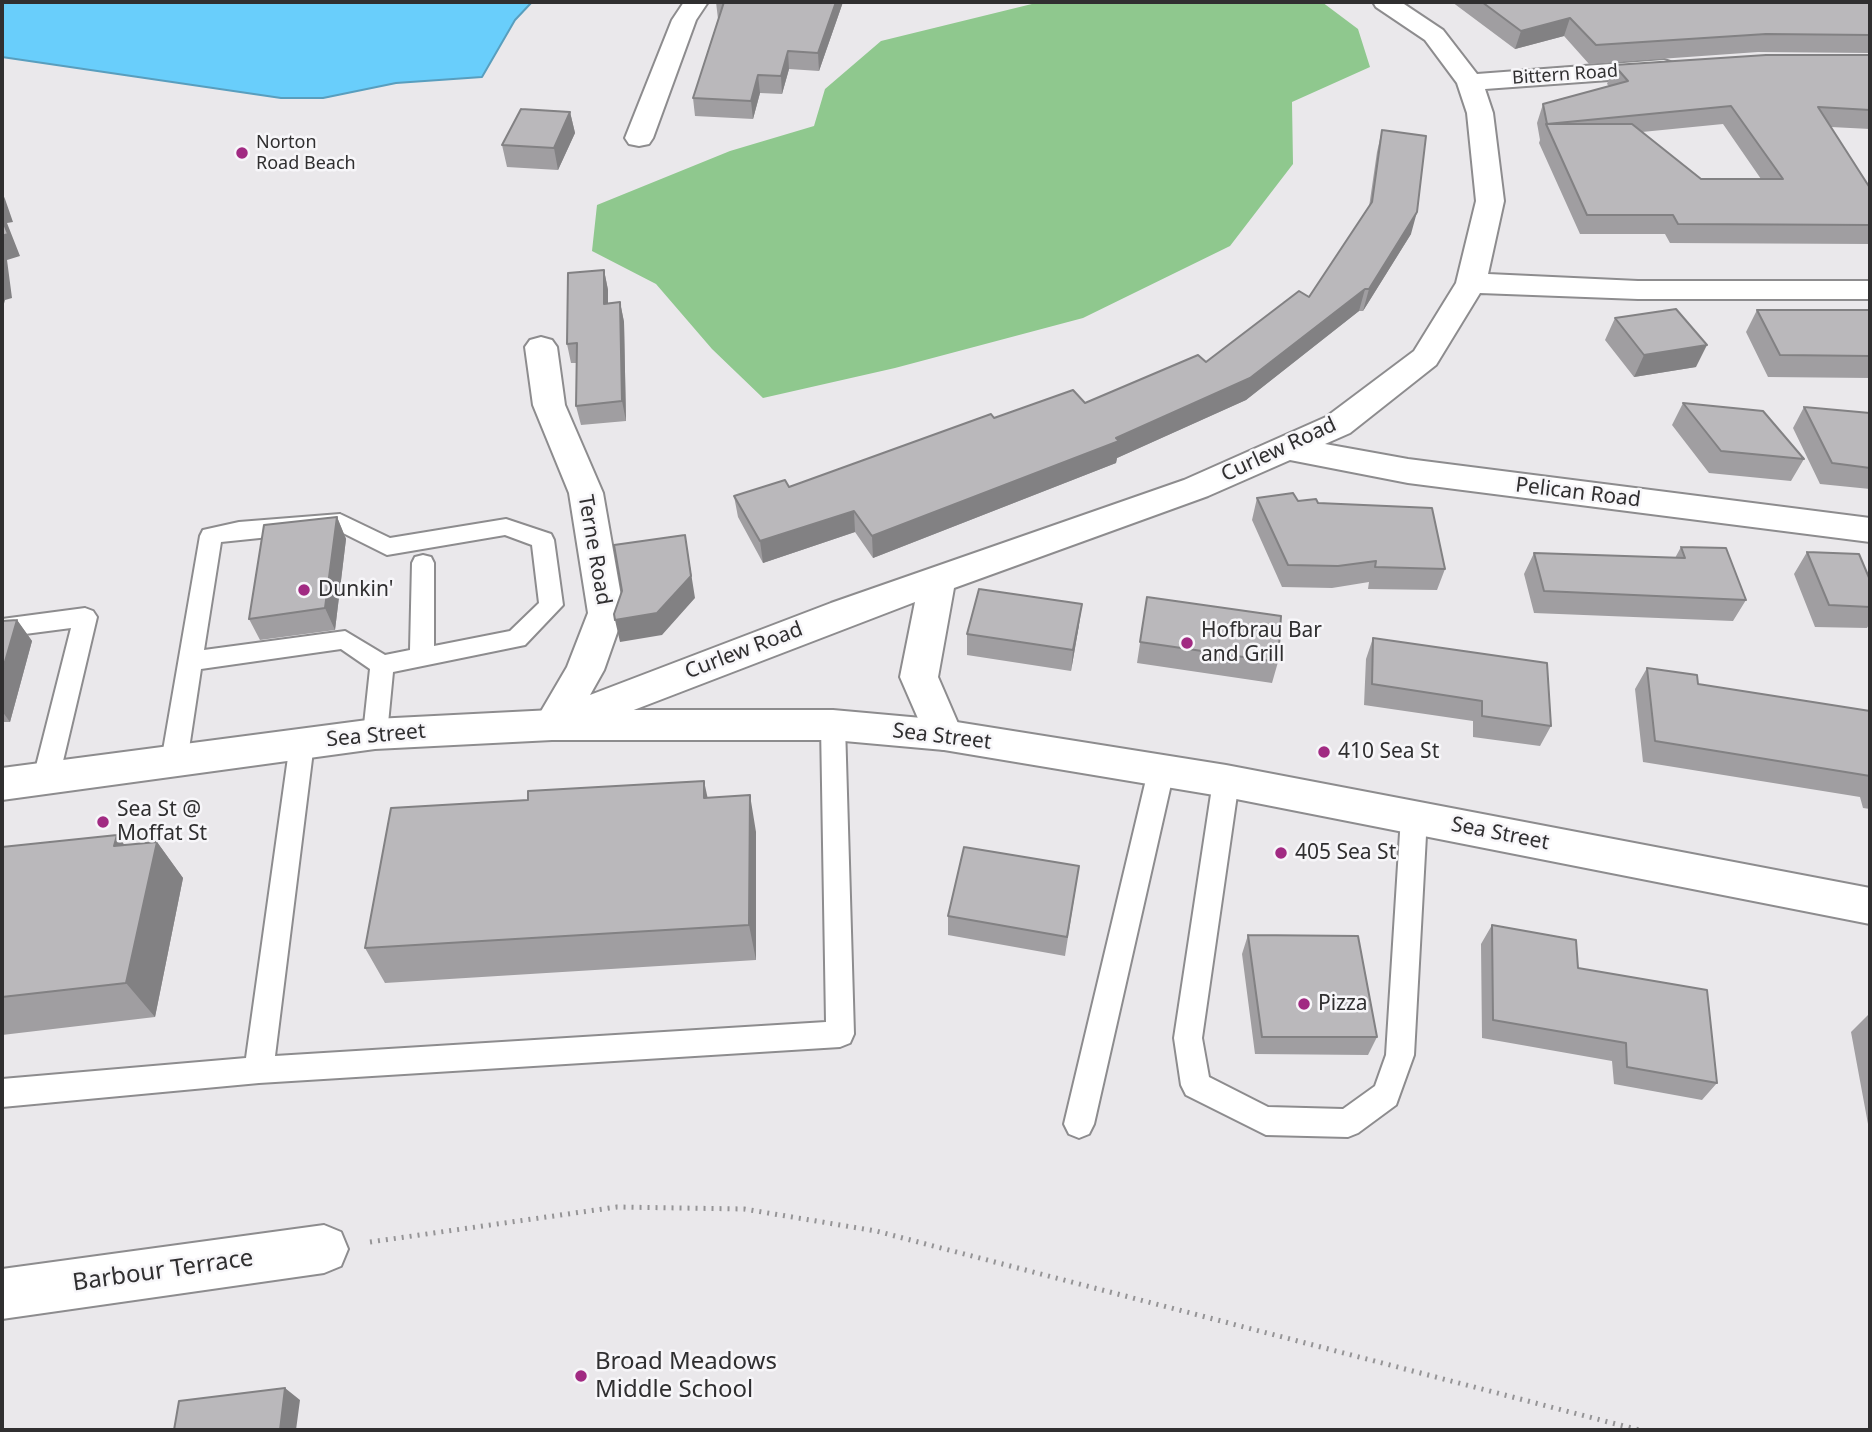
<!DOCTYPE html>
<style>
body{margin:0}
#map{position:relative;width:1872px;height:1432px;overflow:hidden;background:#eae8eb;font-family:"Noto Sans",sans-serif}
canvas{display:block}
.frame{position:absolute;inset:0;border:4px solid #302f30;pointer-events:none}
</style>
<div id="map">
<canvas width="1872" height="1432"></canvas>
<div class="frame"></div>
</div>
<script>
const ctx = document.querySelector('canvas').getContext('2d');
ctx.lineJoin = 'round';
function fillPath(path, color) { ctx.fillStyle = color; ctx.fill(path, 'evenodd'); }
const shape = rows => new Path2D(rows.map(r => 'M' + r).join(''));
function strokePath(path, color, width, dash) { ctx.strokeStyle = color; ctx.lineWidth = width; ctx.lineCap = dash ? 'butt' : 'round'; ctx.setLineDash(dash || []); ctx.stroke(path); }
function write(font, color, halo, rows, align = 'center') {
  ctx.font = font + ' "Noto Sans",sans-serif'; ctx.lineWidth = 5; ctx.setLineDash([]); ctx.textBaseline = 'middle'; ctx.strokeStyle = halo; ctx.fillStyle = color; for (const [text, x, y, turn = 0] of rows) {
    ctx.save(); ctx.translate(x, y); ctx.rotate((+turn || 0) * Math.PI / 180); ctx.textAlign = isNaN(turn) ? turn : align; if (halo) ctx.strokeText(text, 0, 0); ctx.fillText(text, 0, 0); ctx.restore();
  }
}
const green = shape([
 [1040,2,1322,2,1358,29,1370,67,1292,102,1293,164,1230,246,1083,318,895,368,763,398,712,349,656,284,592,251,597,205,730,151,814,126,825,89,881,41]
]);
const water = shape([
 [2,2,532,2,515,20,482,77,396,83,323,98,281,98,2,57,2,2]
]);
const path = shape([
 [370,1242,617,1207,744,1209,876,1231,1639,1430]
]);
const service = shape([
 [340,514,390,538,506,519,551,534,554,540,563,605,525,645,393,672,387,734,384,741,375,744,366,741,363,734,370,669,341,649,201,669,187,762,183,769,174,772,165,769,161,762,200,536,203,530,239,522,340,514],
 [337,530,387,555,505,535,532,545,539,603,510,631,434,646,434,563,431,557,423,555,415,557,412,563,410,650,385,655,345,631,204,650,221,542,337,530],
 [85,608,93,611,97,617,59,778,55,785,46,788,37,785,33,778,71,628,2,637,2,619,85,608],
 [833,715,842,718,845,725,854,1034,850,1043,840,1047,259,1083,2,1107,2,1079,246,1058,290,743,293,736,302,733,311,736,314,743,275,1056,826,1022,821,725,824,718,833,715],
 [1161,761,1170,764,1174,771,1094,1124,1089,1134,1079,1138,1069,1134,1064,1124,1148,771,1152,764,1161,761],
 [1226,771,1235,774,1239,781,1202,1038,1209,1077,1268,1107,1343,1109,1375,1086,1386,1055,1401,817,1405,809,1414,806,1423,809,1427,817,1414,1055,1396,1105,1358,1133,1348,1137,1266,1135,1186,1095,1181,1085,1174,1038,1213,781,1217,774,1226,771]
]);
const minor = shape([
 [684,2,708,2,696,20,653,138,649,144,639,146,629,144,625,138,672,20,684,2],
 [1373,2,1401,2,1443,30,1477,74,1664,60,1673,63,1677,68,1673,73,1664,76,1485,89,1493,113,1504,201,1488,274,1638,281,1870,281,1870,299,1638,299,1480,293,1436,365,1350,433,1325,444,1408,459,1870,518,1870,542,1408,483,1290,460,1208,496,954,588,938,677,963,735,958,746,944,750,930,746,900,677,915,602,566,736,552,740,538,736,533,725,567,667,588,613,569,493,533,405,525,347,530,340,541,337,552,340,557,347,565,405,603,493,624,613,604,670,590,695,831,603,1184,480,1326,417,1414,351,1456,283,1476,201,1467,113,1457,83,1425,40,1376,7,1373,2],
 [324,1225,341,1232,348,1249,341,1266,324,1273,2,1319,2,1269,324,1225]
]);
const secondary = shape([
 [552,710,833,710,944,720,1226,765,1870,888,1870,924,1226,797,944,750,833,740,552,740,375,749,2,800,2,768,375,719,552,710]
]);
const wall = shape([
 [716,2,843,2,819,71,789,69,782,94,760,93,753,119,695,116,693,98,718,19],
 [1452,2,1870,2,1870,53,1758,52,1589,64,1564,36,1515,49],
 [1870,55,1870,129,1831,127,1870,188,1870,244,1670,243,1665,234,1580,234,1539,143,1540,140,1537,123,1543,104,1609,86,1607,84,1614,65],
 [1723,124,1761,179,1701,179,1642,132],
 [570,112,575,133,558,170,507,167,502,145],
 [1382,130,1411,234,1363,311,1359,311,1246,400,1117,458,1116,463,873,558,855,532,763,563,738,517,734,496,789,487,994,418,1085,403,1206,362,1309,297,1369,207,1377,152],
 [604,270,608,290,608,303,620,302,624,322,626,421,581,425,576,406,576,363,571,363,567,344],
 [1757,310,1870,310,1870,378,1768,377,1746,332],
 [1615,318,1696,367,1634,377,1605,340],
 [1683,403,1804,459,1791,481,1709,473,1672,425],
 [1804,407,1870,413,1870,489,1820,484,1793,428],
 [1257,498,1318,503,1445,569,1437,590,1368,589,1369,582,1332,588,1282,587,1252,520],
 [337,517,346,539,335,630,260,640,249,619],
 [1681,547,1746,600,1733,621,1534,613,1524,574,1534,553,1675,558],
 [1807,552,1870,580,1870,623,1867,628,1815,627,1794,574],
 [1147,597,1278,662,1272,683,1137,663],
 [17,620,32,641,10,722,2,722,2,621],
 [1079,625,1071,671,967,655,967,634],
 [1373,638,1551,726,1540,746,1473,737,1473,721,1364,705,1366,659],
 [1647,668,1698,684,1870,711,1870,809,1863,808,1860,797,1643,762,1635,689],
 [708,797,756,832,756,960,385,983,365,948],
 [157,842,183,878,155,1017,2,1035,2,847,124,845],
 [1076,886,1065,956,948,935,948,916],
 [1492,925,1578,968,1717,1083,1702,1100,1614,1084,1612,1061,1482,1038,1481,944],
 [1248,935,1377,1037,1368,1055,1255,1054,1242,954],
 [1869,1014,1870,1014,1870,1125,1868,1124,1851,1032]
]);
const shadedWall = shape([
 [836,2,843,2,819,71,818,53],
 [1570,18,1564,36,1515,49,1521,31],
 [788,51,789,69,782,94,781,76],
 [758,75,760,93,753,119,751,101],
 [570,112,575,133,558,170,554,148],
 [2,192,5,199,13,222,7,223,20,256,7,260,12,298,5,300,2,311],
 [1417,212,1411,234,1363,311,1369,289],
 [604,270,608,290,608,323,604,304],
 [1365,289,1359,311,1246,400,1117,458,1116,463,873,558,872,536,1116,438],
 [620,302,624,322,626,421,622,401],
 [1707,345,1696,367,1634,377,1644,355],
 [854,511,855,532,763,563,760,541],
 [337,517,346,539,335,630,325,608],
 [685,535,695,598,662,635,620,642,615,620],
 [1082,604,1079,625,1071,671,1073,650],
 [17,620,32,641,10,722,2,711,2,672],
 [704,781,712,818,704,798],
 [750,795,756,832,756,960,749,925],
 [117,835,144,871,114,846],
 [157,842,183,878,155,1017,126,983],
 [285,1388,300,1400,296,1430,280,1430]
]);
const building = shape([
 [724,2,836,2,818,53,788,51,781,76,758,75,751,101,693,98,724,2],
 [1482,2,1870,2,1870,35,1766,34,1596,45,1570,18,1521,31,1482,2],
 [1766,55,1870,55,1870,110,1818,107,1870,188,1870,225,1678,224,1673,215,1587,215,1546,124,1632,124,1701,179,1783,179,1731,106,1547,124,1543,104,1628,81,1614,65,1766,55],
 [521,109,570,112,554,148,502,145,521,109],
 [1382,130,1426,136,1417,212,1369,289,1365,289,1250,378,1116,438,1119,441,872,536,854,511,760,541,734,496,785,480,789,487,991,414,994,418,1073,390,1085,403,1198,355,1206,362,1299,291,1309,297,1372,202,1382,130],
 [2,219,8,234,2,236,2,219],
 [604,270,604,304,620,302,622,401,576,406,577,343,567,344,568,273,604,270],
 [1676,309,1707,345,1644,355,1615,318,1676,309],
 [1757,310,1870,310,1870,356,1780,355,1757,310],
 [1683,403,1763,411,1804,459,1721,451,1683,403],
 [1804,407,1870,413,1870,468,1832,463,1804,407],
 [1293,493,1298,501,1316,499,1318,503,1432,508,1445,569,1375,567,1376,561,1338,566,1288,565,1257,498,1293,493],
 [337,517,325,608,249,619,264,525,337,517],
 [685,535,691,576,657,613,615,620,614,614,622,591,614,545,685,535],
 [1681,547,1726,548,1746,600,1544,591,1534,553,1685,558,1681,547],
 [1807,552,1859,554,1870,580,1870,607,1829,605,1807,552],
 [979,589,1082,604,1073,650,967,634,979,589],
 [1147,597,1281,616,1278,662,1140,642,1147,597],
 [17,620,2,672,2,621,17,620],
 [1373,638,1547,663,1551,726,1482,716,1482,701,1372,684,1373,638],
 [1647,668,1697,675,1698,684,1870,711,1870,776,1655,741,1647,668],
 [704,781,704,798,750,795,749,925,365,948,391,808,528,800,528,791,704,781],
 [117,835,114,846,157,842,126,983,2,997,2,847,117,835],
 [964,847,1079,866,1067,937,948,916,964,847],
 [1492,925,1576,940,1578,968,1707,990,1717,1083,1627,1067,1626,1043,1493,1020,1492,925],
 [1248,935,1358,936,1377,1037,1262,1037,1248,935],
 [285,1388,280,1430,174,1430,179,1401,285,1388]
]);
const markers = [
 [242,153,7,"#a12a82"],
 [304,590,7,"#a12a82"],
 [1187,643,7,"#a12a82"],
 [1324,752,7,"#a12a82"],
 [103,822,7,"#a12a82"],
 [1281,853,7,"#a12a82"],
 [1304,1004,7,"#a12a82"],
 [581,1376,7,"#a12a82"]
];
const farStreetnames = [
 ["Bittern Road",1565,75,-4]
];
const farPoinames = [
 ["Norton",256,143],
 ["Road Beach",256,164]
];
const streetNames = [
 ["Curlew Road",1279,450,-25],
 ["Pelican Road",1578,493,7],
 ["Terne Road",594,550,80],
 ["Curlew Road",744,651,-21],
 ["Sea Street",376,736,-5],
 ["Sea Street",942,737,7],
 ["Sea Street",1500,834,11]
];
const poiNames = [
 ["Dunkin'",318,590],
 ["Hofbrau Bar",1201,631],
 ["and Grill",1201,655],
 ["410 Sea St",1338,752],
 ["Sea St @",117,810],
 ["Moffat St",117,834],
 ["405 Sea St",1295,853],
 ["Pizza",1318,1004]
];
const nearStreetnames = [
 ["Barbour Terrace",163,1271,-8]
];
const nearPoinames = [
 ["Broad Meadows",595,1362],
 ["Middle School",595,1390]
];
fillPath(green, '#8fc88e');
fillPath(water, '#69cefb');
strokePath(water, '#589ebe', 2);
strokePath(service, '#8d8c8e', 4);
strokePath(minor, '#8d8c8e', 4);
strokePath(secondary, '#8d8c8e', 4);
strokePath(path, '#959496', 5, [2, 6]);
fillPath(service, '#fff');
fillPath(minor, '#fff');
fillPath(secondary, '#fff');
fillPath(wall, '#a09ea1');
fillPath(shadedWall, '#828183');
fillPath(building, '#bab8bb');
strokePath(building, '#828183', 2);
for (const [x, y, r, color] of markers) { const dot = new Path2D(); dot.arc(x, y, r, 0, 2 * Math.PI); ctx.fillStyle = color; ctx.fill(dot); strokePath(dot, '#f7f6f9', 2.5); }
write('18px', '#302f30', '#f7f6f9', farStreetnames);
write('18px', '#302f30', '#f7f6f9', farPoinames, 'left');
write('21px', '#302f30', '#f7f6f9', streetNames);
write('21px', '#302f30', '#f7f6f9', poiNames, 'left');
write('24px', '#302f30', '#f7f6f9', nearStreetnames);
write('24px', '#302f30', '#f7f6f9', nearPoinames, 'left');
</script>
